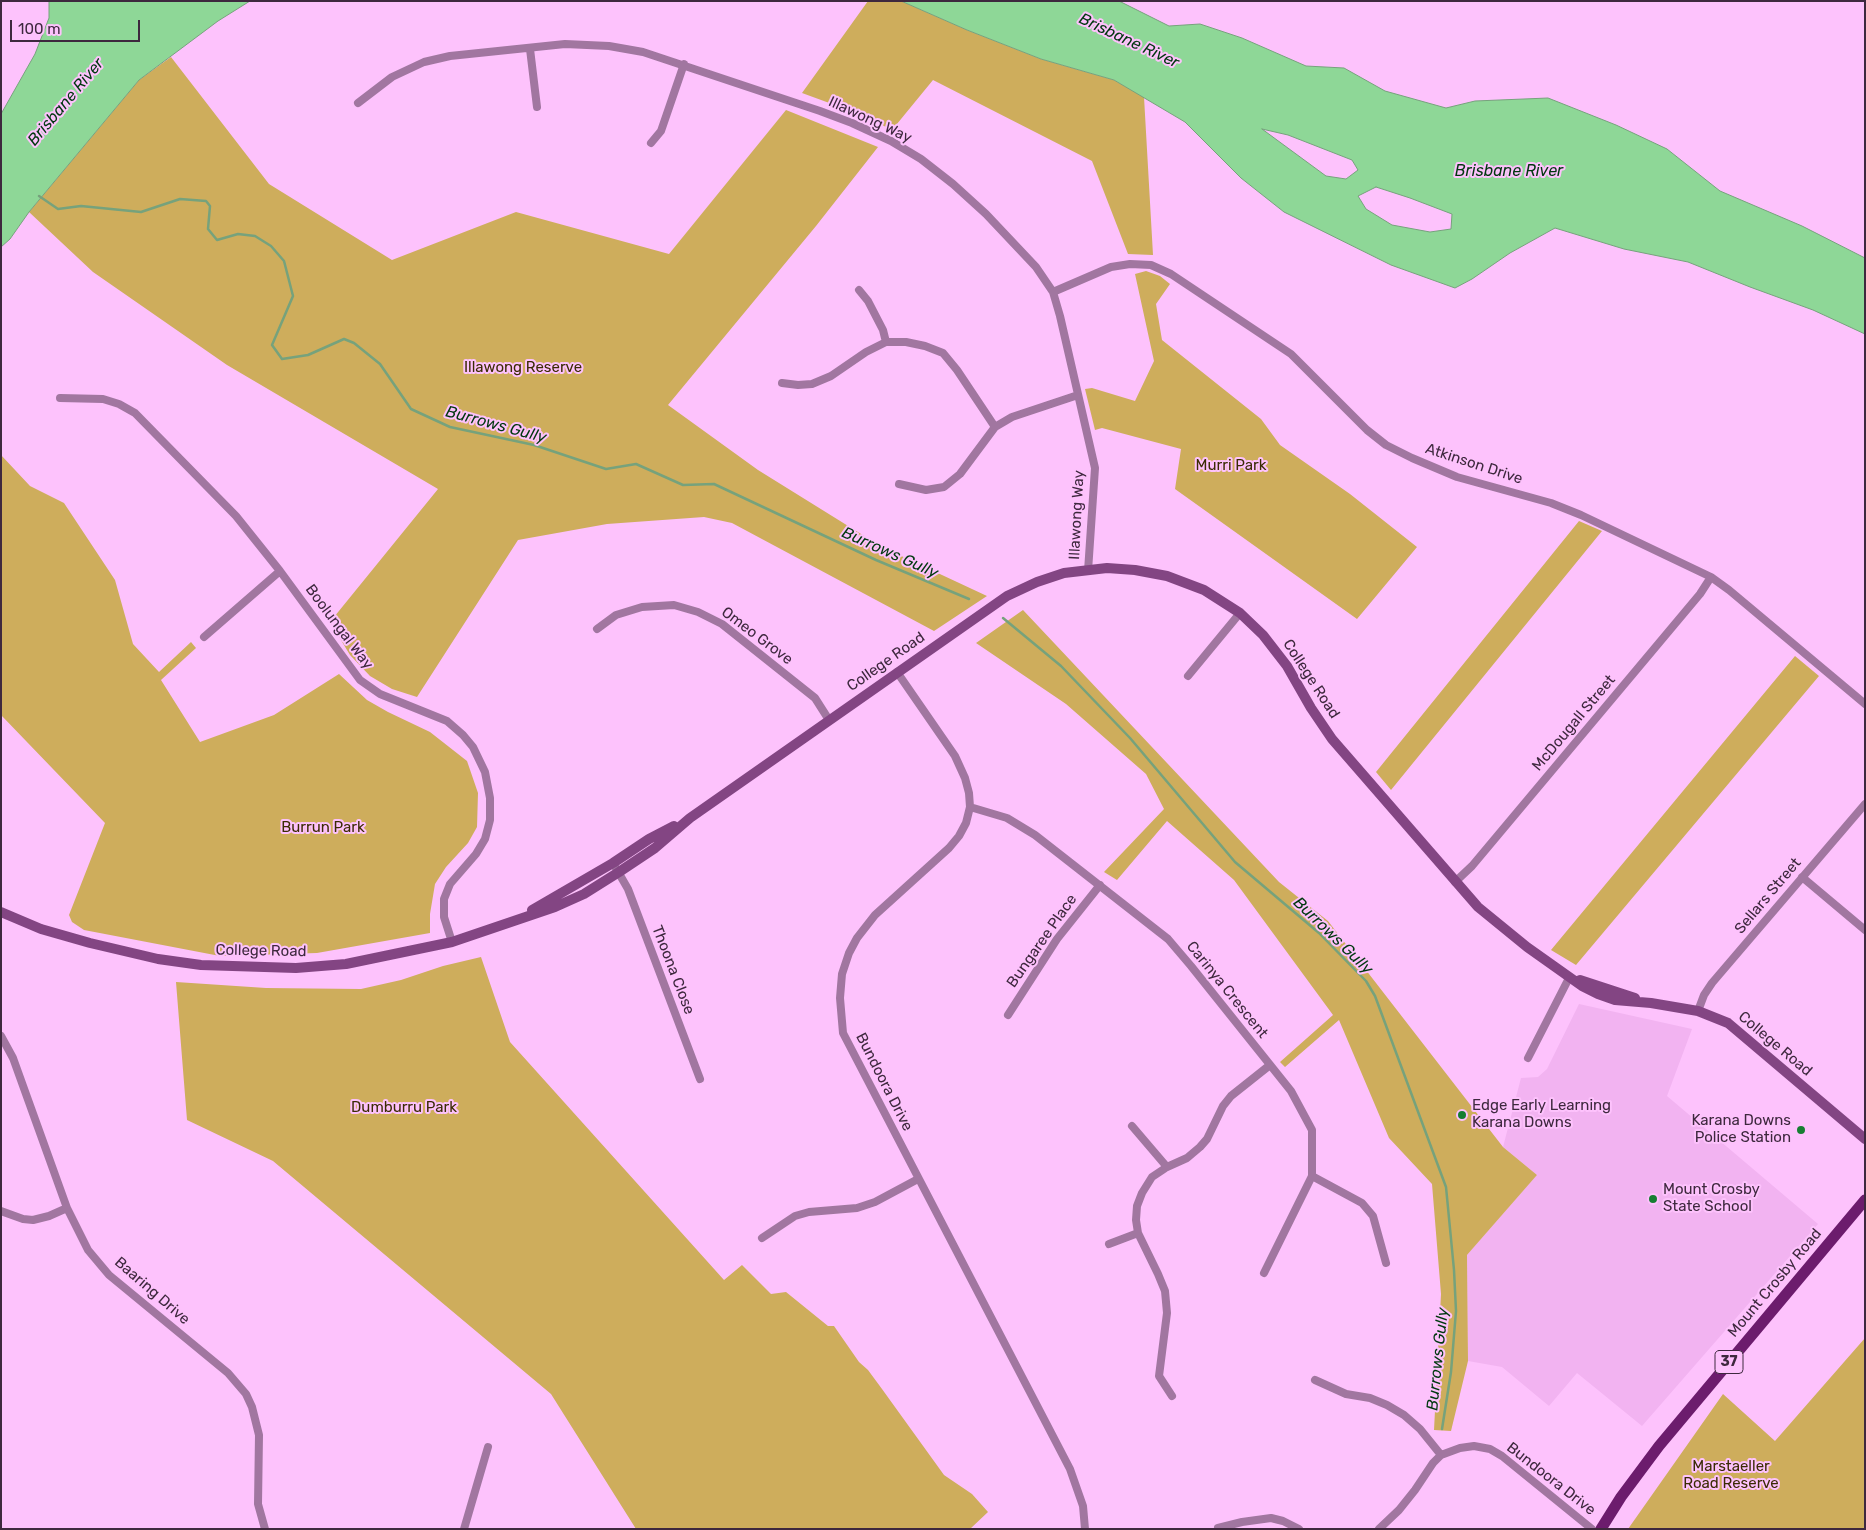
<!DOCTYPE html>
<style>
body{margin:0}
#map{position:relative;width:1866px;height:1530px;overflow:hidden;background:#fdc2fc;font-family:Rubik,sans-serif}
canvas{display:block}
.frame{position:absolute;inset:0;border:2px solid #3e283e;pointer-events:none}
.scale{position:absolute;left:10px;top:20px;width:130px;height:22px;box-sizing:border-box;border:2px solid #3e283e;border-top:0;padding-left:6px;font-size:15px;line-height:18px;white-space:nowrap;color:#3e283e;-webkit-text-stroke:4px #fdc2fc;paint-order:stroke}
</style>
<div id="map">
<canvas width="1866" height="1530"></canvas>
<div class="frame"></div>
<div class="scale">100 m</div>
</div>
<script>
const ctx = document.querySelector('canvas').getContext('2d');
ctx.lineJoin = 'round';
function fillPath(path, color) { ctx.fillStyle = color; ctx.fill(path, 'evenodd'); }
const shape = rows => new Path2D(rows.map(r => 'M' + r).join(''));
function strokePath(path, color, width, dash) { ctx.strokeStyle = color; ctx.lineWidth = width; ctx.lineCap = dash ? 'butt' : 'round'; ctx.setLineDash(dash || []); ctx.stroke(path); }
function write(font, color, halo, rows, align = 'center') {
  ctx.font = font + ' Rubik,sans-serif'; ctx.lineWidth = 4; ctx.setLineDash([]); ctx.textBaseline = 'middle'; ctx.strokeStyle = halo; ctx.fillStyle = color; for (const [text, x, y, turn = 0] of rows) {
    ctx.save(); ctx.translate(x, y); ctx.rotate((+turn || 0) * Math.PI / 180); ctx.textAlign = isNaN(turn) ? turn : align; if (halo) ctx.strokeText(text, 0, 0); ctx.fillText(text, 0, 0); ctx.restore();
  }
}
const built = shape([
 [1579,1004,1692,1029,1667,1096,1818,1224,1642,1426,1577,1373,1549,1406,1502,1367,1468,1361,1467,1255,1537,1175,1503,1147,1521,1078,1538,1077,1547,1069]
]);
const green = shape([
 [868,1,901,1,967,30,1041,59,1114,80,1144,97,1153,255,1128,254,1092,161,933,80,892,130,862,115,802,93],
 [171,57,269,184,392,260,516,212,669,254,786,110,878,147,816,226,668,405,758,470,882,547,987,596,934,631,732,523,704,517,607,524,518,540,417,697,392,689,370,676,350,655,330,622,438,489,227,365,93,272,29,212,139,80],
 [1146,271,1160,276,1170,284,1156,304,1162,340,1261,419,1280,445,1350,494,1417,547,1357,619,1175,489,1181,449,1102,428,1095,430,1085,389,1092,388,1135,401,1154,361,1135,274],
 [1,455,30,486,64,503,115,580,133,644,159,672,191,642,196,648,161,680,200,742,274,715,339,674,367,700,388,712,430,732,467,761,478,793,477,827,468,843,446,867,435,884,430,914,430,933,317,953,220,956,84,930,72,922,69,915,105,823,1,715],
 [1579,521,1602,531,1391,790,1376,772],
 [1023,610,1279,882,1328,921,1503,1147,1537,1175,1467,1255,1468,1361,1451,1431,1434,1430,1441,1294,1432,1184,1389,1138,1339,1020,1285,1067,1280,1062,1333,1015,1234,880,1167,821,1117,880,1104,872,1164,809,1146,774,1066,704,976,643],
 [1795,656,1819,676,1576,965,1551,950],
 [481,957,510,1042,724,1280,742,1265,771,1294,786,1292,828,1326,834,1326,859,1362,868,1370,882,1389,944,1475,972,1494,988,1512,970,1529,636,1529,551,1394,273,1161,187,1120,176,982,266,988,361,989,401,980,443,966],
 [1865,1338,1865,1529,1628,1529,1723,1394,1775,1441]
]);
const water = shape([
 [49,1,250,1,218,21,139,80,29,212,10,239,1,247,1,114,35,54,49,18,49,1],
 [901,1,1119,1,1169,26,1200,24,1242,38,1306,66,1344,68,1385,91,1446,108,1475,101,1548,98,1616,125,1667,149,1720,191,1802,226,1865,258,1865,334,1813,310,1750,287,1688,262,1624,249,1555,228,1510,253,1472,279,1455,288,1391,265,1284,212,1241,178,1185,122,1114,80,1041,59,967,30,901,1],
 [1262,129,1288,135,1352,160,1358,170,1346,179,1326,176,1262,129],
 [1376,187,1410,198,1452,214,1451,229,1430,232,1392,225,1366,209,1358,196,1376,187]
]);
const stream = shape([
 [39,196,58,209,81,206,141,212,180,199,206,201,210,206,208,229,217,240,238,234,255,236,271,246,284,261,293,296,272,345,282,359,308,355,344,339,354,343,380,364,411,409,450,427,534,445,606,469,636,464,683,485,714,484,876,560,969,599],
 [1003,618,1061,666,1130,738,1235,862,1319,933,1366,981,1375,996,1446,1187,1454,1270,1456,1311,1451,1372,1442,1429]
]);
const minor = shape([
 [530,49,537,107],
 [358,103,392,77,424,62,450,56,565,44,609,46,643,52,820,111,852,123,891,141,921,159,953,184,986,214,1036,267,1053,292,1060,316,1095,468,1088,571],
 [651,143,661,131,684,64],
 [859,290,868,301,883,330,886,342],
 [1053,292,1111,267,1130,264,1151,265,1171,274,1291,354,1367,430,1386,445,1412,458,1457,477,1551,503,1581,515,1711,577,1729,590,1865,704],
 [782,383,798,385,812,384,831,376,866,352,886,342,906,342,925,346,943,353,957,370,995,427],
 [60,398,103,399,119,404,135,413,236,516,280,571,360,680,380,694,447,721,463,735,473,747,485,772,490,798,490,820,485,839,476,854,450,884,444,899,444,917,452,942],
 [899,484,926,490,944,487,960,474,995,427,1012,417,1078,395],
 [597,629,616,615,642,607,674,605,698,612,722,624,815,698,829,720],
 [204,637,280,571],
 [897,672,955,756,965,778,969,793,970,807,966,823,959,836,949,848,875,915,857,938,849,953,842,974,840,998,843,1033,1070,1469,1083,1506,1085,1529],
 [1188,676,1240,613],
 [970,807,1007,818,1035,835,1168,939,1191,966,1291,1091,1312,1130,1312,1176,1264,1273],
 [613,863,628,889,700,1079],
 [1802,877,1865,930],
 [1455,882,1472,866,1700,594,1711,577],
 [1698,1011,1704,995,1712,983,1865,804],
 [1008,1015,1057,939,1100,885],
 [1,1036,13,1058,67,1208,88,1250,109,1275,228,1373,246,1394,252,1407,259,1435,258,1504,265,1529],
 [1528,1058,1569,978],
 [1132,1126,1167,1167],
 [1312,1176,1362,1203,1373,1216,1386,1263],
 [1,1211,23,1219,33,1220,49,1216,67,1208],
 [762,1238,795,1216,809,1212,857,1208,875,1202,918,1179],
 [1109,1244,1138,1233],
 [1315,1380,1346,1394,1370,1398,1387,1405,1404,1415,1420,1429,1441,1455],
 [1172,1396,1159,1376,1167,1313,1165,1291,1158,1274,1138,1233,1136,1220,1137,1206,1142,1193,1152,1177,1167,1167,1187,1158,1200,1147,1207,1139,1223,1106,1231,1096,1270,1065],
 [1218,1528,1242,1522,1271,1518,1283,1521,1299,1529],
 [464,1529,488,1447],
 [1379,1529,1399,1510,1415,1490,1433,1463,1441,1455,1460,1448,1474,1446,1490,1449,1502,1456,1592,1529]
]);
const secondary = shape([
 [532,910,613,863,649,839,674,826],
 [1,912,41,929,90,943,158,959,201,965,296,968,346,964,452,942,555,907,584,894,619,872,655,848,690,818,1007,596,1037,582,1064,573,1107,568,1135,570,1167,576,1204,590,1240,613,1263,635,1287,666,1311,708,1332,739,1478,907,1527,947,1582,986,1598,994,1615,1000,1651,1003,1698,1011,1728,1023,1865,1139],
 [1580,980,1635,998]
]);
const primary = shape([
 [1601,1529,1621,1497,1659,1446,1865,1200]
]);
const markers = [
 [1462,1115,5,"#167e32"],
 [1801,1130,5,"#167e32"],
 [1653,1199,5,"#167e32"]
];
const shields = [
 [1729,1362,28]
];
const shieldNames = [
 ["37",1729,1362]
];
const streetNames = [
 ["Illawong Way",870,120,25],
 ["Atkinson Drive",1474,464,18],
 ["Illawong Way",1077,515,-87],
 ["Boolungal Way",339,627,53],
 ["Omeo Grove",757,636,37],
 ["College Road",886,662,-35],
 ["College Road",1311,679,57],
 ["McDougall Street",1574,723,-50],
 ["Sellars Street",1768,896,-50],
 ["Bungaree Place",1042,941,-55],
 ["College Road",261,951,1],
 ["Thoona Close",673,970,69],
 ["Carinya Crescent",1227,990,51],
 ["College Road",1775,1044,40],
 ["Bundoora Drive",884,1082,63],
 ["Mount Crosby Road",1775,1283,-50],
 ["Baaring Drive",152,1291,41],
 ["Bundoora Drive",1551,1479,38]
];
const parkNames = [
 ["Illawong Reserve",523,368],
 ["Murri Park",1231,466],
 ["Burrun Park",323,828],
 ["Dumburru Park",404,1108],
 ["Marstaeller",1731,1467],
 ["Road Reserve",1731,1484]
];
const poiNames = [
 ["Edge Early Learning",1472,1106],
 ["Karana Downs",1472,1123],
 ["Karana Downs",1791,1121,"right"],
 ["Police Station",1791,1138,"right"],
 ["Mount Crosby",1663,1190],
 ["State School",1663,1207]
];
const waterNames = [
 ["Brisbane River",1129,41,25],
 ["Brisbane River",66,102,-50],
 ["Brisbane River",1509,171],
 ["Burrows Gully",496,425,15],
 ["Burrows Gully",890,553,24],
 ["Burrows Gully",1333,936,44],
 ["Burrows Gully",1438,1359,-84]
];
fillPath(built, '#f2b3f1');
fillPath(green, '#cead5c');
fillPath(water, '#8ed797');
strokePath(water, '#76a27c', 1);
strokePath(stream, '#76a27c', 2.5);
strokePath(minor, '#a176a0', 8);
strokePath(secondary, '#834583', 10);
strokePath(primary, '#6c1c6d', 11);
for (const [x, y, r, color] of markers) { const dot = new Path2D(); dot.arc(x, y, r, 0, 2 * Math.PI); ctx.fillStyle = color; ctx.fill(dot); strokePath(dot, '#fdc2fc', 2); }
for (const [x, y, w] of shields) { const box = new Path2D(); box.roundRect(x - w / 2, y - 11.5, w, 23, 4); ctx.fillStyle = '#fdc2fc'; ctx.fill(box); strokePath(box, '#3e283e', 1); }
write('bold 14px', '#3e283e', null, shieldNames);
write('15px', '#3e283e', '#fdc2fc', streetNames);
write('15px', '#3a2b03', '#fdc2fc', parkNames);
write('15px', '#3e283e', '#fdc2fc', poiNames, 'left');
write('italic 16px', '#00380f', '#fdc2fc', waterNames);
</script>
